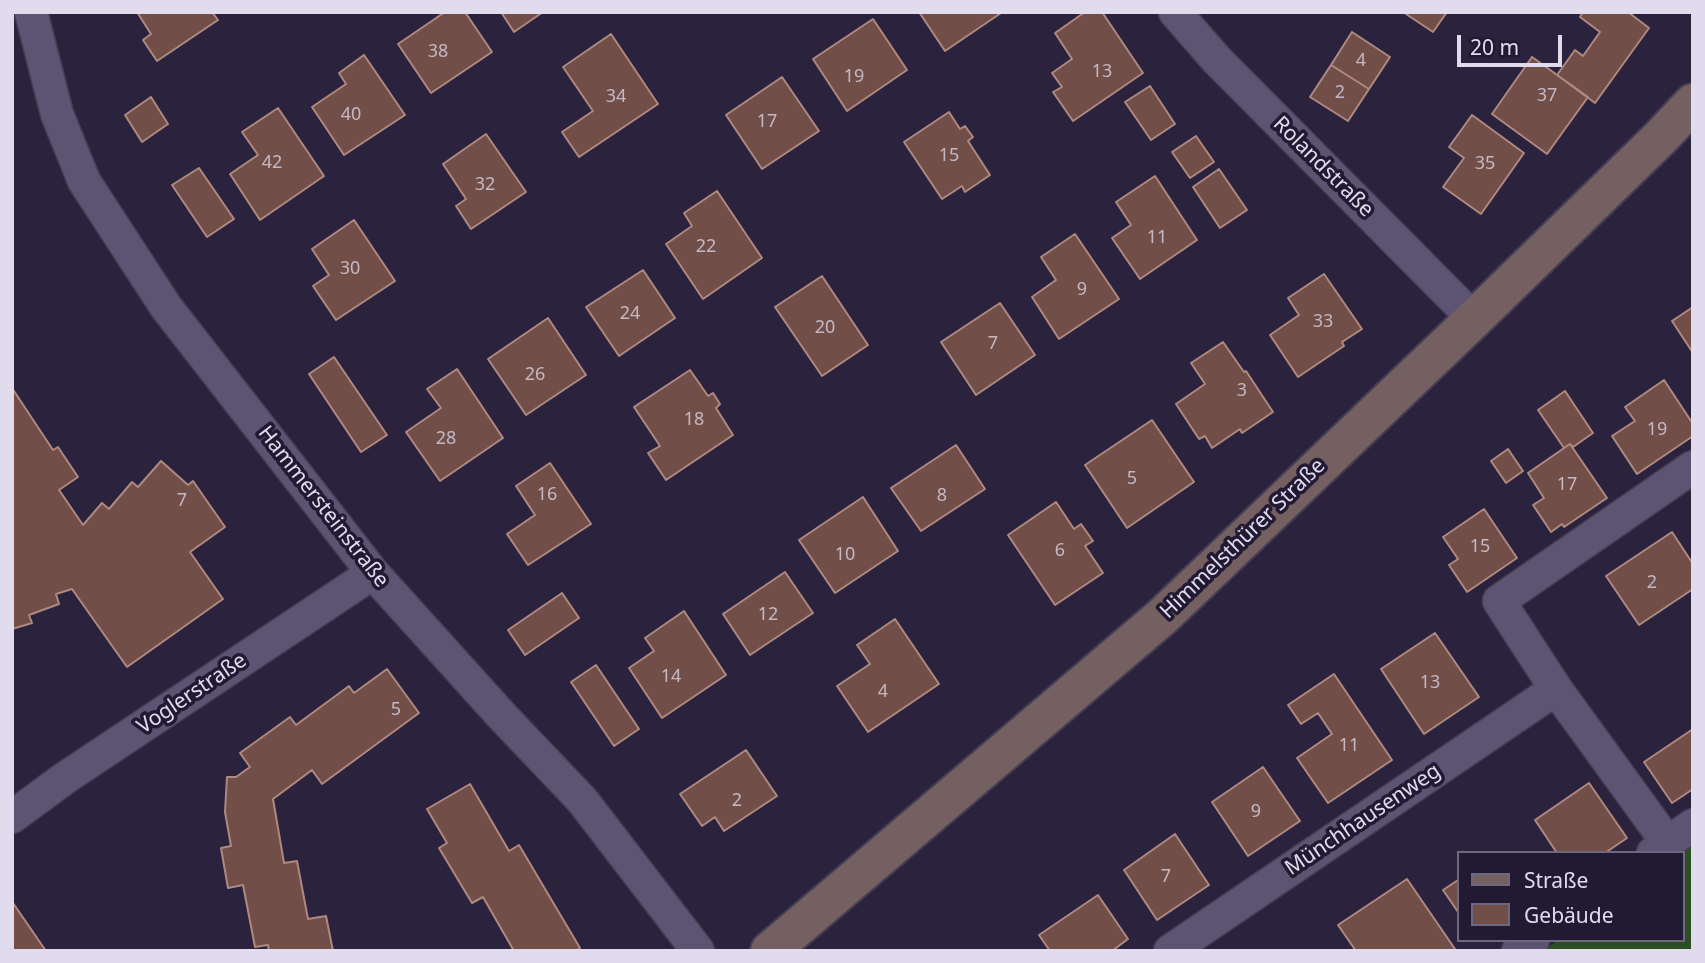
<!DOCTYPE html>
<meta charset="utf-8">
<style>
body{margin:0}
#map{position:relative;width:1705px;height:963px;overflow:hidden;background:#2b233e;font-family:"Noto Sans",sans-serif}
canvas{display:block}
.frame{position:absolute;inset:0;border:14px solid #e0dcee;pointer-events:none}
.legend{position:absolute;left:1457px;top:851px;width:228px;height:91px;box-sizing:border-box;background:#221a33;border:2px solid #6e687e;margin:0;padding:9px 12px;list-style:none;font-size:21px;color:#e0dcee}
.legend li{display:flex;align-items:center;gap:14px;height:35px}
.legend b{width:35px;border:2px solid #6e687e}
.scale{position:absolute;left:1457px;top:35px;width:105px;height:32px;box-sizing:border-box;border:4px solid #e0dcee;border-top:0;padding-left:9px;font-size:21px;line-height:24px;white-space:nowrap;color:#e0dcee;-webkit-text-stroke:5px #221a33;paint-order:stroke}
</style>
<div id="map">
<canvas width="1705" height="963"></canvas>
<div class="frame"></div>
<ul class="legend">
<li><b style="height:9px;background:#746060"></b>Straße</li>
<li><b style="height:19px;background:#714e47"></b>Gebäude</li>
</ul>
<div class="scale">20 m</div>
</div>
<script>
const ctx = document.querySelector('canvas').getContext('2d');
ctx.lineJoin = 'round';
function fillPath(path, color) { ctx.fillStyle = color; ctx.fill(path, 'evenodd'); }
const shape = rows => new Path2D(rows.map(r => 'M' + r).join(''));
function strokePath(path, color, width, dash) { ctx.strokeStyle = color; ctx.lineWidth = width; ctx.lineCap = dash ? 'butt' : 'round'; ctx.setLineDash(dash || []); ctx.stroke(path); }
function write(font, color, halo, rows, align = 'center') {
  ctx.font = font + ' "Noto Sans",sans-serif'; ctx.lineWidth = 7; ctx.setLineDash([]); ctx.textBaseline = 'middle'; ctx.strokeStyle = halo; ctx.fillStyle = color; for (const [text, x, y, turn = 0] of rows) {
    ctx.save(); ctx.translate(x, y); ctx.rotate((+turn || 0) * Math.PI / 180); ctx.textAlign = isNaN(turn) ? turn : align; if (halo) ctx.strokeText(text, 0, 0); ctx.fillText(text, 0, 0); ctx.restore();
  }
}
const green = shape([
 [1693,845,1693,951,1543,951,1558,940,1682,940,1681,853]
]);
const building = shape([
 [137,12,212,12,218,20,157,61,143,40,151,34,137,12],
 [445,12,465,12,492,52,431,93,398,44,445,12],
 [501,12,543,12,514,32,501,12],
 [919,12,1000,12,1001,13,945,51,919,12],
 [1085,12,1102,12,1143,73,1073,121,1053,92,1062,87,1052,73,1072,59,1055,33,1085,12],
 [1403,12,1447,12,1433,32,1403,12],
 [1583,12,1628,12,1649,28,1595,103,1557,75,1575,50,1583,56,1600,32,1580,17,1583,12],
 [873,19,907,70,847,111,813,59,873,19],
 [1352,32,1390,57,1369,89,1331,65,1352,32],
 [611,34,658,104,579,157,562,132,593,111,563,67,611,34],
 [364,55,405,115,344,155,312,107,346,84,339,73,364,55],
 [1532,57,1588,97,1547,154,1492,114,1532,57],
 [1331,65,1369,89,1348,121,1310,97,1331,65],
 [782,77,819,131,762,169,726,115,782,77],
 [1150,86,1175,124,1151,140,1125,102,1150,86],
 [151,97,168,124,142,142,125,115,151,97],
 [278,108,324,176,260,220,230,174,258,155,242,132,278,108],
 [949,112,960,129,965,126,973,137,968,141,990,175,965,192,962,186,942,199,904,142,949,112],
 [1472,115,1524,153,1481,214,1443,187,1464,158,1449,147,1472,115],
 [486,134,526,192,471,229,456,206,466,199,443,164,486,134],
 [1196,136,1214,162,1190,178,1172,152,1196,136],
 [199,168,234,219,207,237,172,185,199,168],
 [1219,169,1247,210,1220,228,1193,187,1219,169],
 [1155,176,1197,240,1140,279,1112,238,1131,225,1116,202,1155,176],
 [717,191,762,258,703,299,666,244,692,226,684,213,717,191],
 [354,220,395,281,336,320,313,286,329,275,312,249,354,220],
 [1075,234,1119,299,1059,339,1032,297,1056,280,1041,257,1075,234],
 [643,270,675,318,619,356,586,307,643,270],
 [1324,274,1362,329,1342,342,1344,346,1298,377,1270,335,1299,315,1288,298,1324,274],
 [822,276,868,345,822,376,775,307,822,276],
 [1000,303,1035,355,976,395,941,342,1000,303],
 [1693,307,1693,353,1672,321,1693,307],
 [548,318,586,375,526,415,488,359,548,318],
 [1223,342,1244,372,1246,371,1273,412,1242,433,1240,429,1212,448,1205,436,1199,439,1176,404,1205,384,1191,363,1223,342],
 [334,357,387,435,361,452,309,374,334,357],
 [457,369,503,438,440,481,406,432,441,408,427,389,457,369],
 [690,370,708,396,713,393,720,404,716,408,733,435,666,480,648,453,660,446,634,407,690,370],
 [1664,380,1693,424,1693,436,1637,474,1612,436,1635,421,1625,407,1664,380],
 [12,388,53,450,58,447,78,477,59,490,83,525,102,503,109,509,132,482,138,487,161,461,188,485,193,481,225,527,190,552,223,599,127,667,72,589,56,594,59,604,29,615,32,623,12,629,12,388],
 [1565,391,1593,433,1573,447,1570,444,1564,448,1538,410,1565,391],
 [1152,420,1194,482,1127,528,1085,465,1152,420],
 [1570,444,1607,498,1564,527,1562,524,1551,532,1533,505,1544,498,1528,473,1570,444],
 [956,445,985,489,921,531,891,488,956,445],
 [1508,449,1523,471,1506,483,1491,461,1508,449],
 [550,463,591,524,528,565,507,534,535,515,516,486,550,463],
 [863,497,898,551,835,593,799,540,863,497],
 [1056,502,1074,529,1081,524,1093,541,1085,546,1103,573,1055,605,1008,535,1056,502],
 [1484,509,1517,558,1467,592,1449,565,1458,559,1443,537,1484,509],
 [1672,532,1693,564,1693,589,1639,625,1606,576,1672,532],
 [785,572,813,613,750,655,723,614,785,572],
 [562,593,579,618,525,655,508,630,562,593],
 [684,611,726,675,662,718,629,668,654,651,645,638,684,611],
 [895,619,939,684,868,732,837,686,870,664,857,645,895,619],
 [1435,633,1479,697,1424,734,1381,669,1435,633],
 [596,665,639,729,614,746,571,682,596,665],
 [387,669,419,713,322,784,312,770,273,799,284,863,297,861,308,919,326,916,333,951,269,951,268,945,255,947,243,885,228,888,221,848,231,846,225,812,227,777,236,777,250,767,240,753,290,717,296,725,349,686,354,693,387,669],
 [1334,674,1392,760,1328,803,1297,758,1332,734,1318,713,1301,724,1288,705,1334,674],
 [1693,729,1693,789,1672,803,1644,762,1693,729],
 [746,750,777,796,724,831,715,817,702,826,680,794,746,750],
 [1263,767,1300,821,1248,856,1212,802,1263,767],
 [1589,783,1627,838,1605,853,1557,853,1535,820,1589,783],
 [470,784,509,851,519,845,580,948,576,951,514,951,483,897,472,903,439,848,447,843,427,809,470,784],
 [1175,834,1209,885,1157,920,1124,870,1175,834],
 [1407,879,1455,949,1453,951,1356,951,1338,925,1407,879],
 [1458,880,1458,912,1443,890,1458,880],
 [1098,895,1128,939,1112,951,1050,951,1039,935,1098,895],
 [12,903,13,903,46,951,12,951,12,903]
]);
const street = shape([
 [31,12,57,114,84,181,166,307,373,573,502,716,582,800,698,951],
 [1175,12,1216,59,1474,319],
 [1556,689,1499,601,1693,467],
 [12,817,65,778,373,573],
 [1653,853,1693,825],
 [1170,951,1556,689,1667,842],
 [1518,951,1533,940]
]);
const secondary = shape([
 [770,951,1163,616,1474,319,1661,137,1693,103]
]);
const numberNames = [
 ["38",438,52],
 ["4",1361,61],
 ["13",1102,72],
 ["19",854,77],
 ["2",1340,93],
 ["37",1547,96],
 ["34",616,97],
 ["40",351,115],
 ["17",767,122],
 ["15",949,156],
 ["42",272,163],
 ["35",1485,164],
 ["32",485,185],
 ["11",1157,238],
 ["22",706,247],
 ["30",350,269],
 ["9",1082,290],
 ["24",630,314],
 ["33",1323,322],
 ["20",825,328],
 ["7",993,344],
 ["26",535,375],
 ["3",1242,391],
 ["18",694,420],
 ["19",1657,430],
 ["28",446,439],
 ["5",1132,479],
 ["17",1567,485],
 ["16",547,495],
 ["8",942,496],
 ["7",182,501],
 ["15",1480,547],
 ["6",1060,551],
 ["10",845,555],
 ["2",1652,583],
 ["12",768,615],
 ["14",671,677],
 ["13",1430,683],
 ["4",883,692],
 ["5",396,710],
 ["11",1349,746],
 ["2",737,801],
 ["9",1256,812],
 ["7",1166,877]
];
const streetNames = [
 ["Rolandstraße",1323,167,45],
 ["Hammersteinstraße",323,507,52],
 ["Himmelsthürer Straße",1243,539,-44],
 ["Voglerstraße",192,694,-34],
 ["Münchhausenweg",1363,820,-34]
];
fillPath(green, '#2c4e25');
fillPath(building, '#714e47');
strokePath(building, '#af8880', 2);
strokePath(street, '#453e54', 35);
strokePath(secondary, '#453e54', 42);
strokePath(street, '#5c5472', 32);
strokePath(secondary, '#746060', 38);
write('18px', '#c4b8c4', null, numberNames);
write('21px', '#e0dcee', '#221a33', streetNames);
</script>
